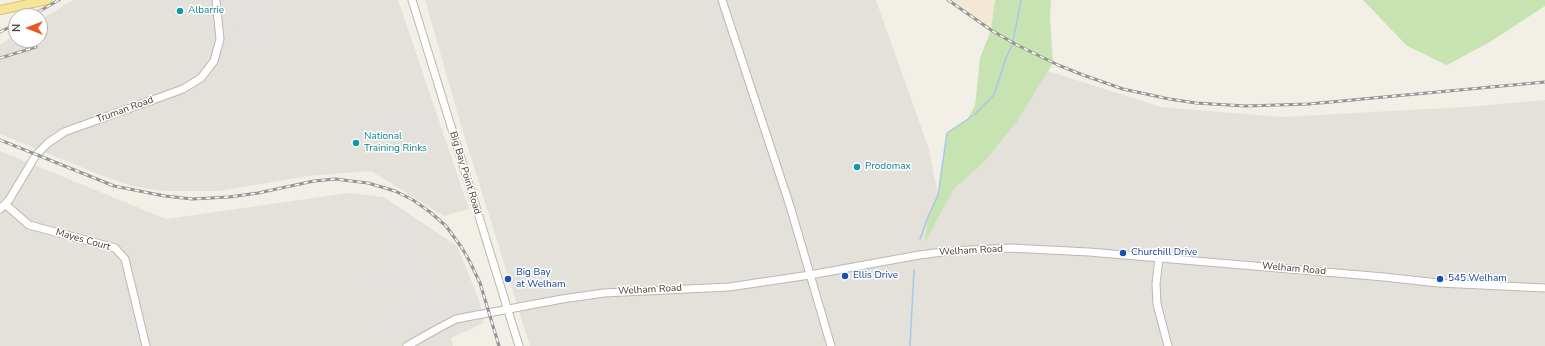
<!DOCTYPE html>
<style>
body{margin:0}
#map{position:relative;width:1545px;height:346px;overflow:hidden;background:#f2efe6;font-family:"Nunito Sans",sans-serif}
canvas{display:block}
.north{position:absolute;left:8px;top:8px;width:40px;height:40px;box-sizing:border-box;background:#fff;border:1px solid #b4b3af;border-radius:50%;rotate:270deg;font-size:11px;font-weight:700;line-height:16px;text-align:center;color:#444036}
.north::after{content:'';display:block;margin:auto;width:14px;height:18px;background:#ea5725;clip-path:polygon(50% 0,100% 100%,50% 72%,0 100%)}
</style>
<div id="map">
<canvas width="1545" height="346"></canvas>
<div class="north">N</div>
</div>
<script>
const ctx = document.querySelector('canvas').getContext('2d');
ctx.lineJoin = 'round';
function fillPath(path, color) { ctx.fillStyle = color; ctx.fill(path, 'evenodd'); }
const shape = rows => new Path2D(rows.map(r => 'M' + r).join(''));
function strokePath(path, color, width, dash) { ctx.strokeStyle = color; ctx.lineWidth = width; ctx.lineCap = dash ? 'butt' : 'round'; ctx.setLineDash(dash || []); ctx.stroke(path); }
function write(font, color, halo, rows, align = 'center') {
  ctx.font = font + ' "Nunito Sans",sans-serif'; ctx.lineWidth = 3; ctx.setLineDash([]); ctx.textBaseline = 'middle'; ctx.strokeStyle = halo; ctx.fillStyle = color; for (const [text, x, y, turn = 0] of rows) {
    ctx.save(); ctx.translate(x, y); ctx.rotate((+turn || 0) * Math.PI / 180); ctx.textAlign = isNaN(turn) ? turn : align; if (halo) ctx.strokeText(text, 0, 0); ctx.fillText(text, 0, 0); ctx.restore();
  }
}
const commercial = shape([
 [948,0,995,0,991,30,969,15]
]);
const industrial = shape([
 [73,0,398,0,469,209,444,216,371,171,308,176,220,191,162,191,132,186,98,174,0,134,0,45,16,34,16,40,40,40,40,20],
 [425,0,876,0,929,149,938,195,928,217,924,242,954,189,985,161,1017,122,1048,71,1161,107,1282,117,1465,107,1545,100,1545,346,530,346,460,122],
 [0,151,166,219,348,193,384,197,457,246,480,303,484,323,451,338,453,346,0,346]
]);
const green = shape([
 [995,0,1051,0,1050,19,1053,63,1017,122,985,161,954,189,924,244,928,217,938,195,947,133,967,120,975,106,980,58,991,30],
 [1363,0,1545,0,1545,6,1490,42,1447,65,1407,46]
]);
const parking = shape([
 [234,0,276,0,277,4,276,8,273,10,237,21],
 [273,14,281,43,243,55,235,26],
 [426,106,438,141,388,154,376,119],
 [386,208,401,211,413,223,418,241,430,301,456,291,452,292,455,285,452,273,448,269,442,271,436,241,430,237,437,234,467,287,465,288,468,304,434,317,430,301,425,303,429,325,377,333,374,317,387,312,414,305,409,284,399,286,400,291,383,292,382,288,368,293,362,276,405,267,409,279,401,244,398,242]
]);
const stream = shape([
 [1013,41,1021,0],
 [920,239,928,217,938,195,947,133,974,115,994,95,1006,58,1012,45],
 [910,346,914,270]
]);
const minor = shape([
 [412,0,519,346],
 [722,0,790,206,831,346],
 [5,204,29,225,115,248,125,259,146,346],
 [0,209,9,200,36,155,48,143,64,132,183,89,201,78,214,61,220,39,216,0],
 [1159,258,1156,284,1157,304,1168,346],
 [407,346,437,329,456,319,562,299,604,293,729,287,810,275,919,255,950,251,1010,248,1089,252,1384,277,1438,283,1545,288]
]);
const major = shape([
 [0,10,47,0]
]);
const rail = shape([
 [948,0,991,30,1015,44,1058,65,1083,75,1123,89,1169,99,1196,103,1245,106,1309,104,1545,82],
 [31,16,59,0],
 [0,32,16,24],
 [0,58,36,47],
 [0,140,114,186,165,196,192,199,229,197,258,193,314,181,335,179,368,183,395,191,413,200,430,212,446,226,462,248,469,260,480,283,499,346]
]);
const markers = [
 [180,11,4,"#0f9aa8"],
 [356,143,4,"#0f9aa8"],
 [857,167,4,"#0f9aa8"],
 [1123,253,4,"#1a4fb4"],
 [845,276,4,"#1a4fb4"],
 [508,279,4,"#1a4fb4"],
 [1440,279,4,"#1a4fb4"]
];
const cultureNames = [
 ["Albarrie",188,11],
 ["National",364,137],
 ["Training Rinks",364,149],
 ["Prodomax",865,167]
];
const streetNames = [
 ["Truman Road",125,110,-20],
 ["Big Bay Point Road",465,173,73],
 ["Mayes Court",83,240,16],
 ["Welham Road",971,251,-3],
 ["Welham Road",1294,269,5],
 ["Welham Road",650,290,-3]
];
const transitNames = [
 ["Churchill Drive",1131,253],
 ["Big Bay",516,273],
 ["at Welham",516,285],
 ["Ellis Drive",853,276],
 ["545 Welham",1448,279]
];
fillPath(commercial, '#f2e8d3');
fillPath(industrial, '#e4e1db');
fillPath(green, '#c8e3b2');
fillPath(parking, '#e3e1de');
strokePath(stream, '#a6c8eb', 1.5);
strokePath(minor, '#bcb8aa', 9);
strokePath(major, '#dac46b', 10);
strokePath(minor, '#fff', 7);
strokePath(major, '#f7e69a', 8);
strokePath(rail, '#959595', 3);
strokePath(rail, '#fff', 1.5, [4.5]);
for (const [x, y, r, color] of markers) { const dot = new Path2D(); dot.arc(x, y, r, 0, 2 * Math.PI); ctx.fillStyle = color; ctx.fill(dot); strokePath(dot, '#fff', 1.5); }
write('10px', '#0d838f', '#fff', cultureNames, 'left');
write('10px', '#444036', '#fff', streetNames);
write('10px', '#164399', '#fff', transitNames, 'left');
</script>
